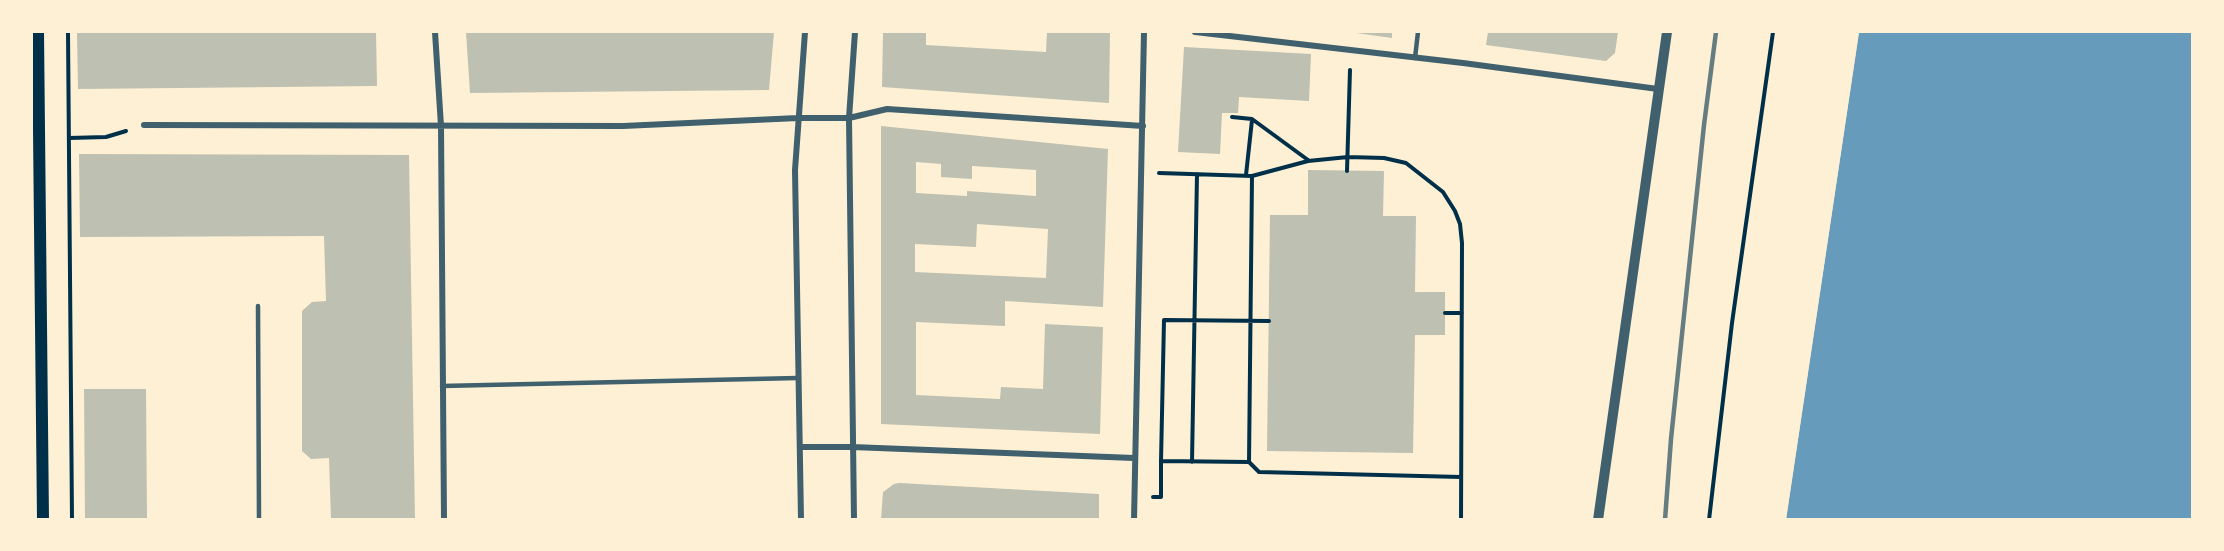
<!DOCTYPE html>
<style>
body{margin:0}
#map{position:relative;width:2224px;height:551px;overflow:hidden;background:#fdf0d5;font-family:Inter,sans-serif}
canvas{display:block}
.frame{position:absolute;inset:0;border:33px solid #fdf0d5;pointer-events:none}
</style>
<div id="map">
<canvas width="2224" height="551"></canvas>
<div class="frame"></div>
</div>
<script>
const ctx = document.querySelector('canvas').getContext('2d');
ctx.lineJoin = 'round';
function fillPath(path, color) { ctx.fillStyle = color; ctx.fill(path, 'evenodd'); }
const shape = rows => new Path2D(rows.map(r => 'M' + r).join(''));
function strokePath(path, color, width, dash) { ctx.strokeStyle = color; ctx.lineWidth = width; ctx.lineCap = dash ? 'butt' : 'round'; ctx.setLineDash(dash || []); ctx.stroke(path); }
const water = shape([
 [1859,32,2192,32,2192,519,1786,520]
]);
const pier = shape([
 [1856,32,1859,32,1786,519,1783,520]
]);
const building = shape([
 [77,32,376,32,377,86,78,89],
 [466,32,774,32,769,90,470,93],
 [883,32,926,32,926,45,1046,52,1047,32,1110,32,1109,103,882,87],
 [1349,32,1392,32,1392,38],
 [1488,32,1618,32,1615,53,1606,61,1486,45],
 [1184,47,1311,54,1309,101,1239,97,1238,113,1222,113,1220,154,1178,152],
 [881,126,1108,149,1103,307,1005,301,1005,326,916,322,916,395,1000,399,1001,387,1043,389,1045,324,1103,327,1100,434,881,424],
 [916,162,941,164,941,177,972,179,972,166,1036,170,1036,196,967,191,967,196,916,193],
 [977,224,1048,229,1046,278,915,272,915,244,976,247],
 [79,154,409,155,415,520,331,520,329,458,311,459,302,451,302,311,312,302,326,301,324,236,80,237],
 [1308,170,1384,171,1383,216,1416,216,1415,292,1445,292,1445,335,1415,335,1413,453,1267,451,1270,215,1308,215],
 [84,389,146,389,147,520,85,520],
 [899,483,1099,494,1099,520,881,520,883,492,894,484]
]);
const path = shape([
 [68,32,72,520],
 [1232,117,1252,119,1308,160],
 [69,138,106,137,126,131],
 [1347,171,1350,70],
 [1159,173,1252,176,1308,161,1348,157,1384,158,1406,163,1443,192,1455,211,1460,224,1462,243,1461,520],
 [1246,175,1252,120],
 [1252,176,1249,462,1259,472,1461,477],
 [1445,313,1462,313],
 [1161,461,1164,320,1269,321],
 [1192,462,1197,174],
 [1153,497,1161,497,1161,461,1249,462],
 [1709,520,1732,323,1773,32]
]);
const service = shape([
 [1415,58,1418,32],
 [258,306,259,520],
 [442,386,798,378]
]);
const minor = shape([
 [435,32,441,126,444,520],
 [1195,32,1463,63,1658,89],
 [144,125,623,126,798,118,849,118,887,109,1143,126],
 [800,447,852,447,1134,458],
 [801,520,795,170,805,32],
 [854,520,849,118,855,32],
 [1134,520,1144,32]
]);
const tertiary = shape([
 [1598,520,1667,32]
]);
const secondary = shape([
 [38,32,43,520]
]);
const rail = shape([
 [1665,520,1671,439,1704,125,1716,32]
]);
fillPath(water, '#669bbc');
fillPath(pier, '#fdf0d5');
fillPath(building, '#bec0b2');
strokePath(path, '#003049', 4);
strokePath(service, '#3f606c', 4.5);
strokePath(minor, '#3f606c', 6);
strokePath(tertiary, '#3f606c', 10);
strokePath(secondary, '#003049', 12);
strokePath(rail, '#657d81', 4.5);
</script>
